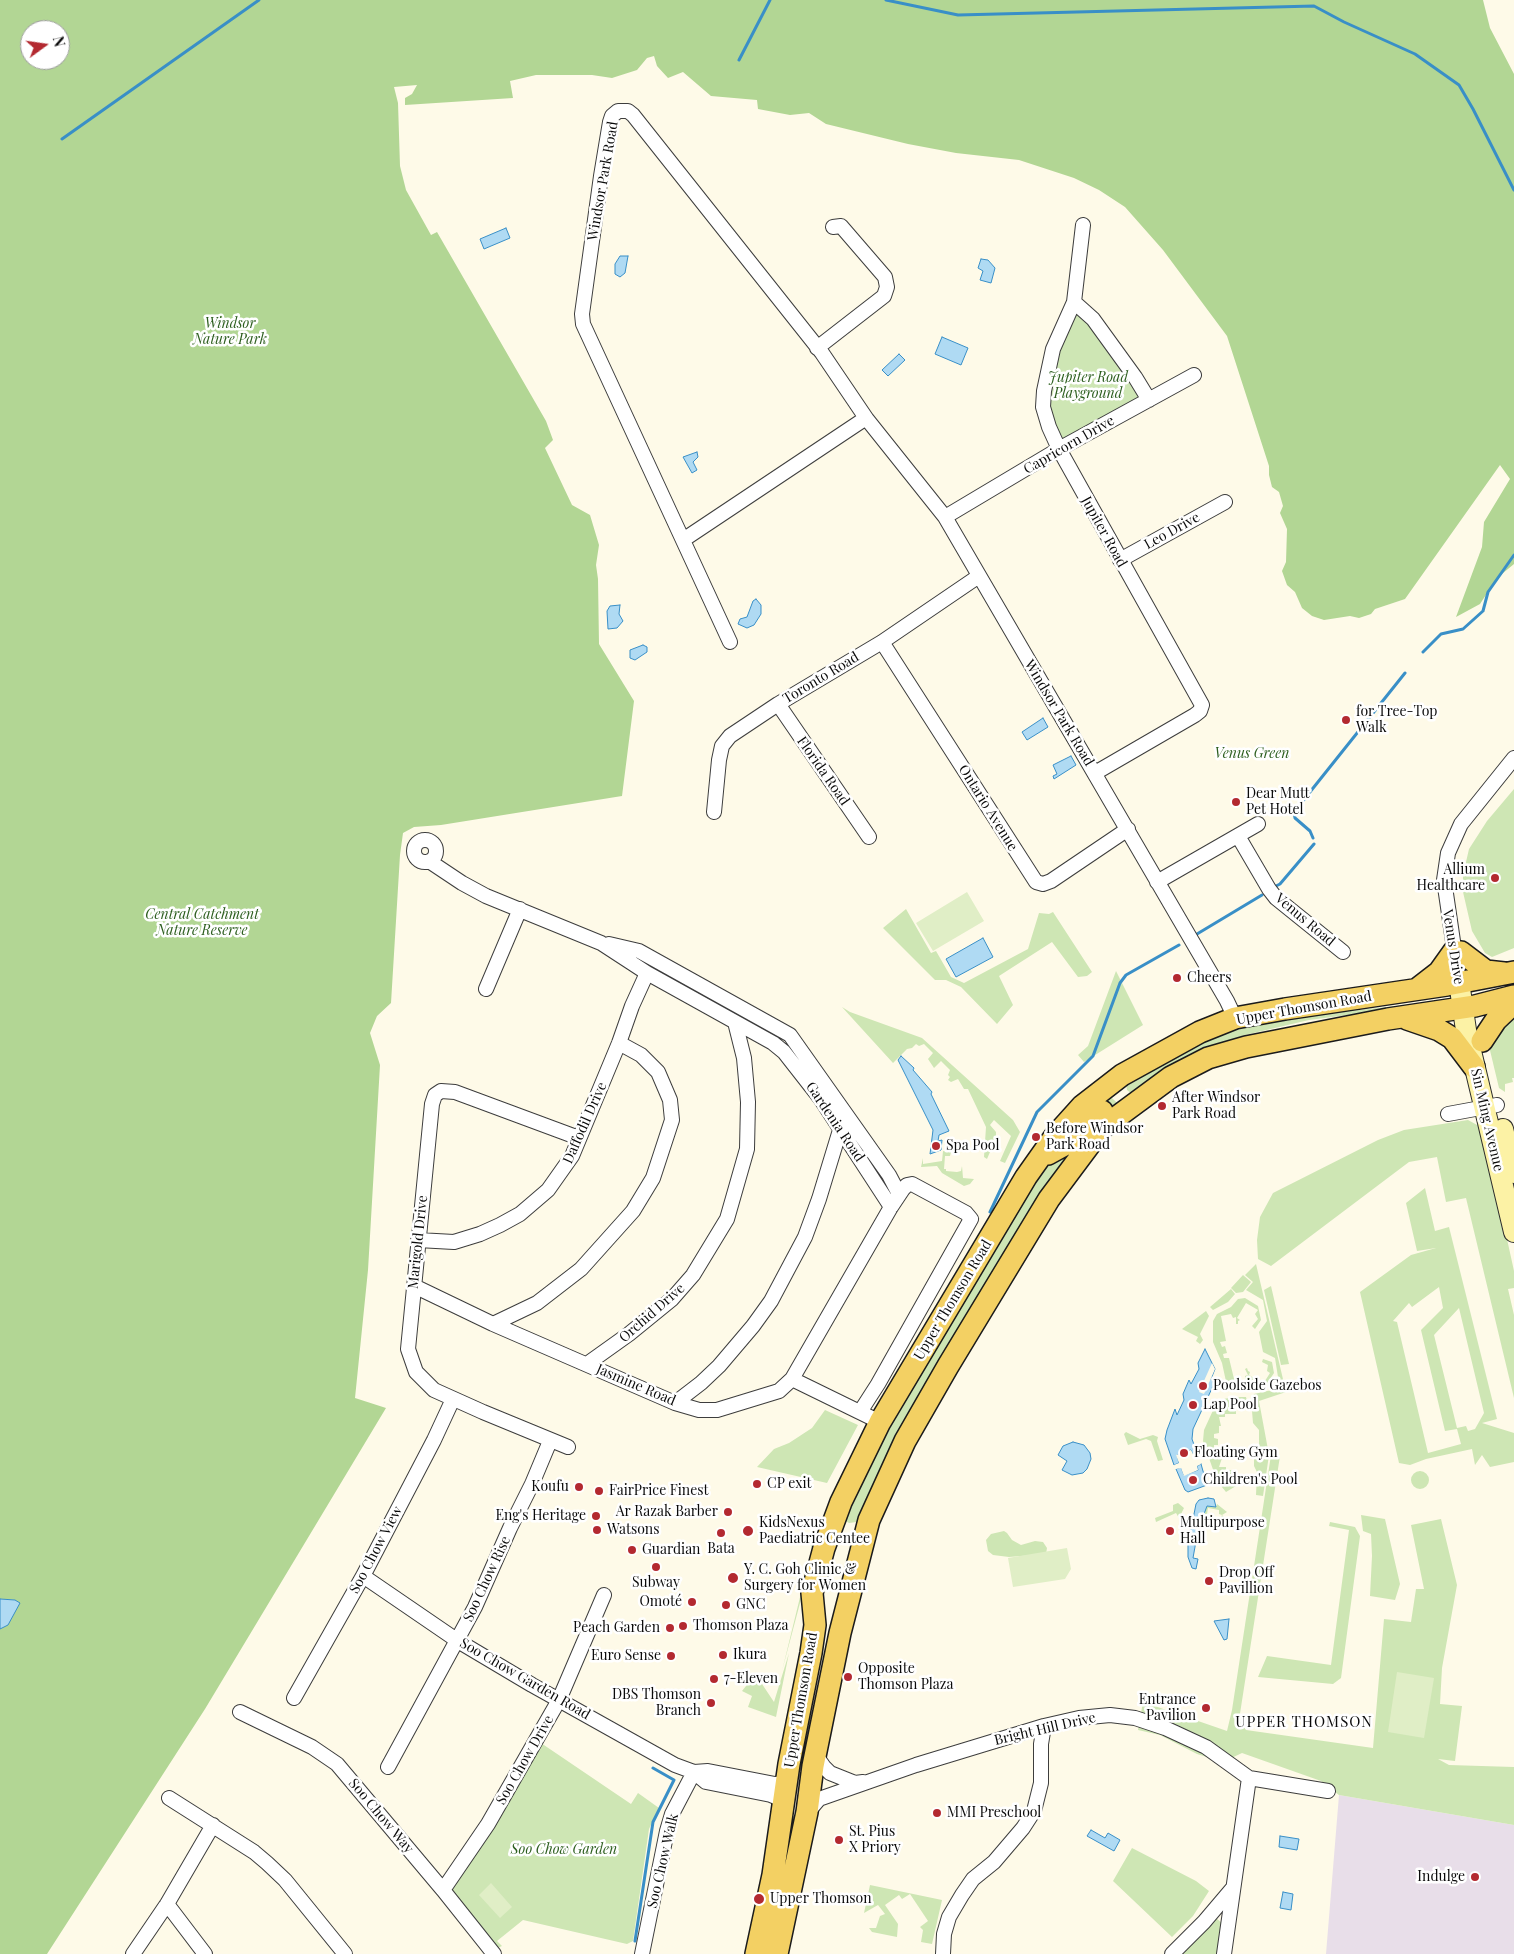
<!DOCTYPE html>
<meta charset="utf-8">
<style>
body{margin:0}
#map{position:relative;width:1514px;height:1954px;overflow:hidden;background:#fefae8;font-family:"Playfair Display",serif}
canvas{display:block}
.north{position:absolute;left:20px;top:20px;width:50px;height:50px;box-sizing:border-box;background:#fff;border:1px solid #9d9d9d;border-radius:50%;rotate:76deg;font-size:14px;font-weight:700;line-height:20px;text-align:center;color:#0a0a0a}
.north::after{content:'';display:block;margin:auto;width:18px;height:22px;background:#b32930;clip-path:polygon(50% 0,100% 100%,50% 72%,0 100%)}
</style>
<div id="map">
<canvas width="1514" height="1954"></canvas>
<div class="north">N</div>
</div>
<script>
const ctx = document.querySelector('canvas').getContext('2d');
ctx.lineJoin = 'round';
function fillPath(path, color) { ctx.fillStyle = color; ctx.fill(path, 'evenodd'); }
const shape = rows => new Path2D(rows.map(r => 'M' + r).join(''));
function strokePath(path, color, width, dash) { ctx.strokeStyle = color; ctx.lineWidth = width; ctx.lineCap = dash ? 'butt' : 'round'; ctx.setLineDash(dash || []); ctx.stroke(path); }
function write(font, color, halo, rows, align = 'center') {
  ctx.font = font + ' "Playfair Display",serif'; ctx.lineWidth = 5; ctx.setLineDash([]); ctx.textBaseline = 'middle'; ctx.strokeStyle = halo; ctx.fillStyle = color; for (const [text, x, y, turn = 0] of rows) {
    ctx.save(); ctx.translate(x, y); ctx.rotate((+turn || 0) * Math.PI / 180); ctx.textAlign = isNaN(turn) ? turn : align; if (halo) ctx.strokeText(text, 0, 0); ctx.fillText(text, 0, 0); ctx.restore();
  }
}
const industrial = shape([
 [1339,1795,1514,1825,1514,1954,1326,1954]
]);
const green = shape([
 [1074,302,1149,400,1059,449,1044,391],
 [1514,789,1514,948,1492,957,1485,953,1472,931,1463,892,1463,875,1469,849,1487,821],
 [906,909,931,953,936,951,951,977,964,983,1028,949,1039,913,1049,914,1053,912,1092,972,1087,976,1078,977,1052,942,999,976,1013,1005,997,1024,961,987,946,980,935,980,883,928],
 [1116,971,1143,1025,1084,1062,1078,1055,1088,1046],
 [1449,1000,1394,1009,1309,1020,1245,1035,1194,1052,1175,1062,1132,1094,1127,1090,1126,1084,1145,1068,1236,1026,1333,1013],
 [842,1007,850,1012,922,1038,1013,1120,1020,1132,1005,1163,1000,1161,1011,1136,994,1120,990,1125,996,1132,996,1138,987,1159,984,1157,986,1127,968,1089,964,1089,958,1079,951,1082,948,1080,950,1077,948,1075,950,1070,941,1061,934,1068,928,1059,933,1053,924,1044,919,1046,916,1044,912,1048,907,1049,893,1063],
 [1514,1012,1514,1078,1512,1078,1513,1082,1505,1084,1505,1092,1499,1088,1488,1042],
 [1102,1089,1125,1110,1102,1128,864,1521,849,1523,841,1518,841,1502,1026,1177],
 [1468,1120,1490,1132,1493,1175,1514,1271,1514,1288,1508,1289,1514,1315,1514,1398,1466,1198,1446,1202,1437,1157,1409,1162,1271,1266,1258,1259,1257,1240,1260,1217,1273,1193,1378,1140,1404,1130],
 [943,1151,951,1152,950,1156,945,1156,944,1169,946,1169,946,1171,957,1172,961,1171,962,1166,963,1178,974,1179,970,1184,964,1186,942,1173,937,1166,921,1167,923,1158,923,1164,942,1161],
 [1425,1188,1435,1231,1449,1227,1497,1419,1482,1423,1514,1433,1514,1462,1490,1467,1482,1455,1475,1465,1472,1449,1426,1459,1410,1465,1399,1463,1360,1292,1411,1255,1436,1248,1417,1251,1406,1203],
 [1439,1287,1443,1308,1421,1330,1445,1431,1457,1429,1461,1444,1428,1453,1397,1322,1393,1321,1409,1303,1412,1307],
 [1459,1308,1484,1413,1475,1429,1468,1431,1466,1426,1457,1428,1434,1335],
 [1256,1264,1286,1392,1259,1401,1269,1455,1263,1496,1256,1495,1257,1472,1254,1466,1254,1458,1259,1457,1259,1430,1253,1423,1251,1399,1254,1394,1272,1390,1278,1377,1275,1358,1263,1352,1259,1332,1267,1321,1263,1300,1246,1290,1253,1282,1245,1275],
 [1243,1275,1251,1282,1243,1292,1236,1293,1231,1288],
 [1271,1286,1289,1364,1281,1365,1264,1290],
 [1231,1289,1235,1294,1228,1302,1213,1310,1210,1307],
 [1245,1298,1258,1306,1261,1320,1255,1329,1252,1326,1258,1319,1255,1314,1258,1310,1246,1303,1237,1318,1240,1320,1238,1321,1238,1324,1236,1324,1236,1317,1233,1318,1231,1314,1221,1316,1226,1341,1220,1342,1222,1347,1225,1346,1227,1353,1223,1354,1224,1358,1229,1358,1235,1383,1245,1380,1245,1376,1248,1375,1245,1369,1247,1368,1248,1371,1250,1372,1249,1375,1263,1384,1270,1373,1267,1371,1268,1365,1262,1362,1263,1359,1272,1362,1274,1373,1266,1385,1261,1389,1247,1384,1230,1388,1227,1386,1222,1363,1213,1342,1213,1321,1217,1314,1231,1307,1238,1299],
 [1206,1311,1209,1316,1200,1334,1203,1340,1200,1344,1196,1341,1198,1337,1182,1329],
 [1233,1397,1246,1397,1248,1406,1246,1402,1236,1402,1236,1414,1225,1414,1225,1417,1219,1417,1221,1426,1219,1426,1219,1433,1214,1434,1214,1438,1218,1439,1218,1445,1214,1445,1214,1450,1219,1450,1219,1457,1222,1458,1219,1467,1226,1467,1226,1470,1237,1470,1237,1481,1248,1481,1249,1477,1249,1482,1246,1485,1236,1486,1226,1492,1217,1481,1203,1441,1204,1430,1215,1406,1224,1399],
 [825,1410,858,1425,827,1483,757,1467,774,1449,789,1443,812,1428],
 [1126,1432,1140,1439,1153,1435,1158,1437,1157,1441,1163,1460,1158,1461,1151,1441,1146,1439,1128,1445,1124,1434],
 [1271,1455,1280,1456,1239,1720,1246,1730,1373,1748,1384,1619,1411,1622,1416,1589,1424,1589,1411,1525,1441,1519,1457,1585,1442,1668,1440,1704,1462,1706,1455,1761,1438,1759,1449,1765,1514,1767,1514,1825,1339,1795,1321,1781,1242,1753,1223,1762,1197,1754,1160,1735,1138,1730,1143,1702,1227,1731,1232,1710],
 '1411 1480a9 9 0 1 1 18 0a9 9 0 1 1-18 0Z',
 [1178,1503,1184,1508,1179,1518,1176,1513,1156,1522,1155,1518,1173,1511,1173,1505],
 [1217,1504,1227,1512,1222,1515,1225,1518,1219,1521,1222,1515,1219,1514,1219,1510,1208,1508,1204,1533,1198,1532,1197,1537,1201,1538,1200,1544,1196,1543,1198,1531,1207,1505,1216,1507],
 [1361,1515,1385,1519,1400,1584,1395,1600,1370,1596,1372,1556,1371,1534,1363,1531],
 [1330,1522,1355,1527,1360,1536,1341,1678,1333,1684,1258,1677,1267,1656,1331,1665,1349,1530,1329,1526],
 [1004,1531,1007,1533,1012,1540,1021,1545,1035,1541,1043,1542,1047,1548,1046,1554,1009,1557,993,1555,988,1551,986,1540,991,1534],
 [807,1539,817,1539,782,1671,812,1548],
 [789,1653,776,1717,748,1707,752,1696,742,1691,750,1681,760,1681,774,1702],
 [538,1741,631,1804,638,1793,659,1808,649,1829,633,1941,627,1944,523,1920,497,1941,502,1946,491,1951,444,1891],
 [1132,1848,1196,1881,1209,1891,1193,1916,1172,1937,1113,1881],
 [870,1885,942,1900,932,1944,921,1942,923,1930,920,1927,928,1921,910,1894,902,1899,899,1895,885,1905,898,1924,897,1937,872,1932,869,1928,876,1928,880,1916,885,1914,878,1905,864,1913],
 [1216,1918,1223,1924,1218,1954,1177,1954]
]);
const forest = shape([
 [0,0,1483,0,1490,28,1514,74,1514,564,1497,578,1480,604,1456,617,1482,547,1484,522,1510,479,1500,465,1405,599,1375,609,1371,614,1359,618,1350,616,1324,620,1312,616,1302,608,1295,592,1287,585,1282,571,1286,562,1287,529,1280,513,1283,506,1279,492,1272,487,1269,475,1269,466,1227,336,1163,250,1125,207,1099,190,1074,178,1019,160,956,153,908,144,826,124,809,113,790,115,758,109,757,100,711,96,683,72,668,78,657,66,654,56,647,58,637,70,612,78,592,75,536,75,510,81,513,98,405,105,405,98,412,94,417,85,394,87,398,103,400,166,406,190,431,235,437,232,546,421,553,440,545,448,572,505,590,515,599,545,596,565,598,579,599,644,634,701,622,796,441,825,414,827,403,833,400,855,391,1003,377,1016,370,1033,380,1065,368,1270,355,1398,386,1408,205,1709,47,1954,0,1954,0,1629,8,1624,15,1600,0,1599],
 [30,30,60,30,60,60,30,60]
]);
const pitch = shape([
 [967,892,984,921,933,951,916,923],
 [1067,1548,1071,1569,1065,1579,1013,1587,1008,1558],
 [1397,1672,1434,1678,1424,1738,1388,1732],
 [491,1883,512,1907,500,1918,479,1895]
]);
const water = shape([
 [506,228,510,238,484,249,480,239,506,228],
 [628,256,625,273,620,277,615,274,615,264,620,256,628,256],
 [981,259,988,260,995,268,991,283,980,280,983,271,978,268,981,259],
 [942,337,968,348,961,365,935,354,942,337],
 [899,354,905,360,888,376,882,370,899,354],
 [697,452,698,457,693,462,697,470,692,473,683,457,697,452],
 [756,599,761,605,761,614,754,625,747,628,738,624,740,619,747,617,753,601,756,599],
 [620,605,619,614,623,621,617,628,608,629,607,611,610,606,620,605],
 [643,645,647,647,647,652,635,660,630,658,630,650,643,645],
 [1043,718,1048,727,1027,740,1022,732,1043,718],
 [1071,756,1076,765,1054,779,1053,776,1057,774,1053,765,1071,756],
 [983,938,993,957,956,977,946,959,983,938],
 [901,1056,914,1068,913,1070,932,1092,931,1094,949,1131,939,1135,938,1141,942,1140,941,1150,930,1154,933,1130,898,1060,901,1056],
 [1205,1349,1215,1369,1211,1379,1214,1384,1193,1429,1192,1439,1197,1453,1193,1455,1191,1450,1177,1455,1179,1463,1174,1465,1165,1439,1167,1430,1175,1409,1177,1415,1184,1400,1183,1394,1189,1380,1191,1384,1199,1369,1198,1363,1205,1349],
 [1073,1442,1084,1445,1090,1453,1091,1459,1087,1469,1083,1473,1072,1475,1062,1470,1067,1461,1058,1455,1063,1446,1073,1442],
 [1201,1464,1207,1485,1188,1492,1185,1490,1176,1469,1181,1467,1184,1475,1198,1470,1197,1466,1201,1464],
 [1208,1498,1214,1499,1216,1507,1207,1506,1198,1530,1193,1558,1198,1559,1196,1569,1192,1568,1188,1557,1188,1544,1196,1504,1199,1500,1208,1498],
 [0,1599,15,1600,20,1603,8,1625,0,1629,0,1599],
 [1229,1619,1227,1639,1224,1640,1214,1621,1229,1619],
 [1091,1830,1105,1838,1108,1833,1120,1840,1114,1851,1087,1836,1091,1830],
 [1280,1836,1299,1839,1297,1850,1279,1847,1280,1836],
 [1283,1892,1293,1894,1291,1910,1280,1908,1283,1892]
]);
const pier = shape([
 [1212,1363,1215,1369,1204,1394,1199,1392],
 [1191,1450,1193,1454,1197,1453,1198,1456,1192,1457,1190,1453,1180,1457,1181,1465,1185,1472,1195,1469,1196,1463,1200,1462,1201,1464,1197,1466,1198,1470,1184,1476,1181,1468,1176,1469,1174,1465,1179,1463,1176,1455]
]);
const stream = shape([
 [886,0,958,15,1314,6,1344,22,1415,54,1459,85,1473,109,1514,190],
 [739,60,770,0],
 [62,139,259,0],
 [1423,652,1441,634,1463,629,1483,611,1488,592,1514,555],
 [1313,838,1310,831,1295,818,1294,812,1405,673],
 [1276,886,1280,884,1314,844],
 [1197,934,1262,895],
 [990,1212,1037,1112,1093,1056,1120,983,1126,975,1179,945],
 [635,1941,653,1822,674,1780,653,1768]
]);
const minor = shape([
 [1083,225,1074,302,1053,349,1044,391,1043,407,1049,427,1059,449,1202,705,1200,711,1195,715,1095,773],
 [1074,302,1093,319,1135,377,1149,400],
 [817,348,884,296,887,287,885,277,841,226,833,227],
 [945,517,1059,449,1194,375],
 [683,540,866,418],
 [1120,560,1225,502],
 [730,642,583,324,582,314,601,176,610,122,612,116,618,111,628,111,633,115,822,353,866,418,945,517,1227,1001,1235,1018],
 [882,642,1036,882,1043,884,1051,881,1128,829],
 [778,704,869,837],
 [714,812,719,760,722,746,730,736,778,704,882,642,979,576],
 [1238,836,1269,889,1276,898,1343,952],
 '414 851a11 11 0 1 1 22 0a11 11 0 1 1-22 0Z',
 [429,861,462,883,486,896,601,943,647,973,773,1043,784,1052,820,1098,891,1207],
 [1157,882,1258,824],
 [609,944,639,951,790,1035,889,1175,899,1194],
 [1459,982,1444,880,1448,853,1461,824,1514,758],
 [486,989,520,909],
 [1448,1114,1497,1105],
 [418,1240,454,1242,480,1234,500,1225,520,1214,548,1190,572,1156,619,1043,632,1006,647,973],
 [414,1286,493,1324,675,1403,699,1410,717,1410,779,1391,792,1379,891,1207,903,1189,907,1185,912,1184,966,1213,971,1219,878,1384,860,1412],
 [493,1324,537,1303,581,1269,633,1211,653,1178,672,1120,670,1100,658,1072,641,1055,619,1043],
 [587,1364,629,1334,672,1299,693,1275,727,1219,747,1149,748,1102,744,1058,735,1022],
 [792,1379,880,1422],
 [675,1403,701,1383,719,1366,753,1326,771,1301,805,1237,819,1199,840,1130],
 [568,1447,483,1412,434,1390,416,1372,408,1349,432,1104,435,1095,441,1091,455,1092,579,1138],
 [363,1576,458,1641,532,1685,675,1765,694,1772,706,1782,771,1795,783,1800],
 [294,1698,363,1576,434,1440,453,1399],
 [240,1712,312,1747,337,1764,443,1890,494,1954],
 [815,1754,824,1767,830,1773,855,1783,863,1782],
 [388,1767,475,1607,510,1528,532,1484,550,1441],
 [694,1772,708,1771,775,1784,786,1783],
 [169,1798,254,1852,267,1863,285,1880,345,1954],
 [808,1812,819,1799,916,1765,1044,1726,1079,1718,1110,1715,1135,1718,1165,1728,1206,1747,1249,1778,1328,1791],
 [443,1890,488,1824,559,1700,604,1595],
 [167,1904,205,1954],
 [133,1954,167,1904,213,1825],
 [642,1954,667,1831,672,1814,694,1772],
 [943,1954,944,1934,949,1917,962,1895,973,1879,994,1862,1023,1828,1034,1811,1041,1783,1041,1744,1044,1726],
 [1172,1954,1204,1922,1232,1889],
 [1224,1954,1249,1778]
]);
const secondary = shape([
 [1459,982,1466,1030,1514,1232],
 [1503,1129,1514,1173]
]);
const primary = shape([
 [1461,952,1486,971,1504,973],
 [1417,989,1439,972,1454,951],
 [1407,1019,1439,1030,1452,1038,1474,1067],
 [1482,1041,1496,1020,1514,1003],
 [1048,1154,1068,1143,1102,1111],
 [756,1954,773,1875,789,1764,811,1653,815,1625,812,1593,824,1548,841,1502,880,1422,1026,1177,1055,1136,1082,1106,1122,1075,1200,1032,1235,1018,1285,1009,1447,985,1514,972],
 [777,1954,807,1812,813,1766,840,1633,869,1520,905,1441,948,1366,1049,1199,1102,1128,1171,1077,1208,1058,1246,1047,1388,1019,1475,1006,1514,996]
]);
const markers = [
 [1346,720,5,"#b32930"],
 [1236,802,5,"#b32930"],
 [1495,878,5,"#b32930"],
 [1177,978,5,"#b32930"],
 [1162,1106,5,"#b32930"],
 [1036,1137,5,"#b32930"],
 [936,1146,5,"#b32930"],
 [1203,1386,5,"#b32930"],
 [1193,1405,5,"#b32930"],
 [1184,1453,5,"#b32930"],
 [1193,1480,5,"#b32930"],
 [757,1484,5,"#b32930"],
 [579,1487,5,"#b32930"],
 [599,1491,5,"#b32930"],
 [728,1512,5,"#b32930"],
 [596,1516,5,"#b32930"],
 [597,1530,5,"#b32930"],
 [748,1531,6,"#b32930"],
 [1170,1531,5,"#b32930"],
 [721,1533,5,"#b32930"],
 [632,1550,5,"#b32930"],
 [656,1567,5,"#b32930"],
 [733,1578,6,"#b32930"],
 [1209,1581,5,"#b32930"],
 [692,1602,5,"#b32930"],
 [726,1605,5,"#b32930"],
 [683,1626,5,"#b32930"],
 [670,1628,5,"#b32930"],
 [723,1655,5,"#b32930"],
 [671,1656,5,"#b32930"],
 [848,1677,5,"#b32930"],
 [714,1679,5,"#b32930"],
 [711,1703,5,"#b32930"],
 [1206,1708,5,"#b32930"],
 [937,1813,5,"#b32930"],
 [839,1840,5,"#b32930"],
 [1475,1877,5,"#b32930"],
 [759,1899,6,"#b32930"]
];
const streetNames = [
 ["Windsor Park Road",603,181,-80],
 ["Capricorn Drive",1069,445,-30],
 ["Leo Drive",1172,531,-29],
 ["Jupiter Road",1104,532,61],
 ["Toronto Road",821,678,-31],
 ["Windsor Park Road",1059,713,59],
 ["Florida Road",823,771,55],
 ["Ontario Avenue",988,808,58],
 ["Venus Road",1305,920,40],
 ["Venus Drive",1453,947,81],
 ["Upper Thomson Road",1304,1008,-10],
 ["Sin Ming Avenue",1487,1120,77],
 ["Gardenia Road",835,1122,56],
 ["Daffodil Drive",585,1123,-66],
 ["Marigold Drive",418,1242,-84],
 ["Upper Thomson Road",953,1300,-59],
 ["Orchid Drive",652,1313,-41],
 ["Jasmine Road",636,1385,23],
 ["Soo Chow View",376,1550,-62],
 ["Soo Chow Rise",487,1579,-65],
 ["Soo Chow Garden Road",525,1679,30],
 ["Upper Thomson Road",801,1700,-80],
 ["Bright Hill Drive",1045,1729,-13],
 ["Soo Chow Drive",525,1760,-60],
 ["Soo Chow Way",381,1816,50],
 ["Soo Chow Walk",663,1861,-77]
];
const parkNames = [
 ["Windsor",230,324],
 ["Nature Park",230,340],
 ["Jupiter Road",1088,378],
 ["Playground",1088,394],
 ["Venus Green",1252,754],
 ["Central Catchment",202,915],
 ["Nature Reserve",202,931],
 ["Soo Chow Garden",564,1850]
];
const poiNames = [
 ["for Tree-Top",1356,712],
 ["Walk",1356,728],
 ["Dear Mutt",1246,794],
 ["Pet Hotel",1246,810],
 ["Allium",1485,870,"right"],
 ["Healthcare",1485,886,"right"],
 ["Cheers",1187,978],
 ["After Windsor",1172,1098],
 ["Park Road",1172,1114],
 ["Before Windsor",1046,1129],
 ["Park Road",1046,1145],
 ["Spa Pool",946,1146],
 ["Poolside Gazebos",1213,1386],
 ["Lap Pool",1203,1405],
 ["Floating Gym",1194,1453],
 ["Children's Pool",1203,1480],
 ["CP exit",767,1484],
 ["Koufu",569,1487,"right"],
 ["FairPrice Finest",609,1491],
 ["Ar Razak Barber",718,1512,"right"],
 ["Eng's Heritage",586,1516,"right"],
 ["KidsNexus",759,1523],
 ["Paediatric Centee",759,1539],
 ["Multipurpose",1180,1523],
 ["Hall",1180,1539],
 ["Watsons",607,1530],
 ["Bata",721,1549,"center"],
 ["Guardian",642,1550],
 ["Y. C. Goh Clinic &",744,1570],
 ["Surgery for Women",744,1586],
 ["Drop Off",1219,1573],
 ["Pavillion",1219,1589],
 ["Subway",656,1583,"center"],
 ["Omoté",682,1602,"right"],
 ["GNC",736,1605],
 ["Thomson Plaza",693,1626],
 ["Peach Garden",660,1628,"right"],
 ["Ikura",733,1655],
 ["Euro Sense",661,1656,"right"],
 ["Opposite",858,1669],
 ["Thomson Plaza",858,1685],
 ["7-Eleven",724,1679],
 ["DBS Thomson",701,1695,"right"],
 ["Branch",701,1711,"right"],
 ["Entrance",1196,1700,"right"],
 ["Pavilion",1196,1716,"right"],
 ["MMI Preschool",947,1813],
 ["St. Pius",849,1832],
 ["X Priory",849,1848],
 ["Indulge",1465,1877,"right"],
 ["Upper Thomson",770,1899]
];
const neighbourhoodNames = [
 ["UPPER THOMSON",1304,1722]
];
fillPath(industrial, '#e8dee9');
fillPath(green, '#cee6b4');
fillPath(forest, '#b2d694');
fillPath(pitch, '#e0eec6');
fillPath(water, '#afdaf3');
strokePath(water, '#398fc7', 1);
fillPath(pier, '#fefae8');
strokePath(stream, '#398fc7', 3);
strokePath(minor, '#3d3d3d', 16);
strokePath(secondary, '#2c2c2c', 22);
strokePath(primary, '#1b1b1b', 24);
strokePath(minor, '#fff', 14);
strokePath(secondary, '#fcf2a5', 20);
strokePath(primary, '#f3d063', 21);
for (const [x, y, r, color] of markers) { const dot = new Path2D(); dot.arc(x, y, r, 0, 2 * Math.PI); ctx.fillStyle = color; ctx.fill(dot); strokePath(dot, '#fff', 2); }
write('14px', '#0a0a0a', '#fff', streetNames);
write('italic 14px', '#2c5e1e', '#fff', parkNames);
write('14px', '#0a0a0a', '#fff', poiNames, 'left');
ctx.letterSpacing = '1px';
write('15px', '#0a0a0a', '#fff', neighbourhoodNames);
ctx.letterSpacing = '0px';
</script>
